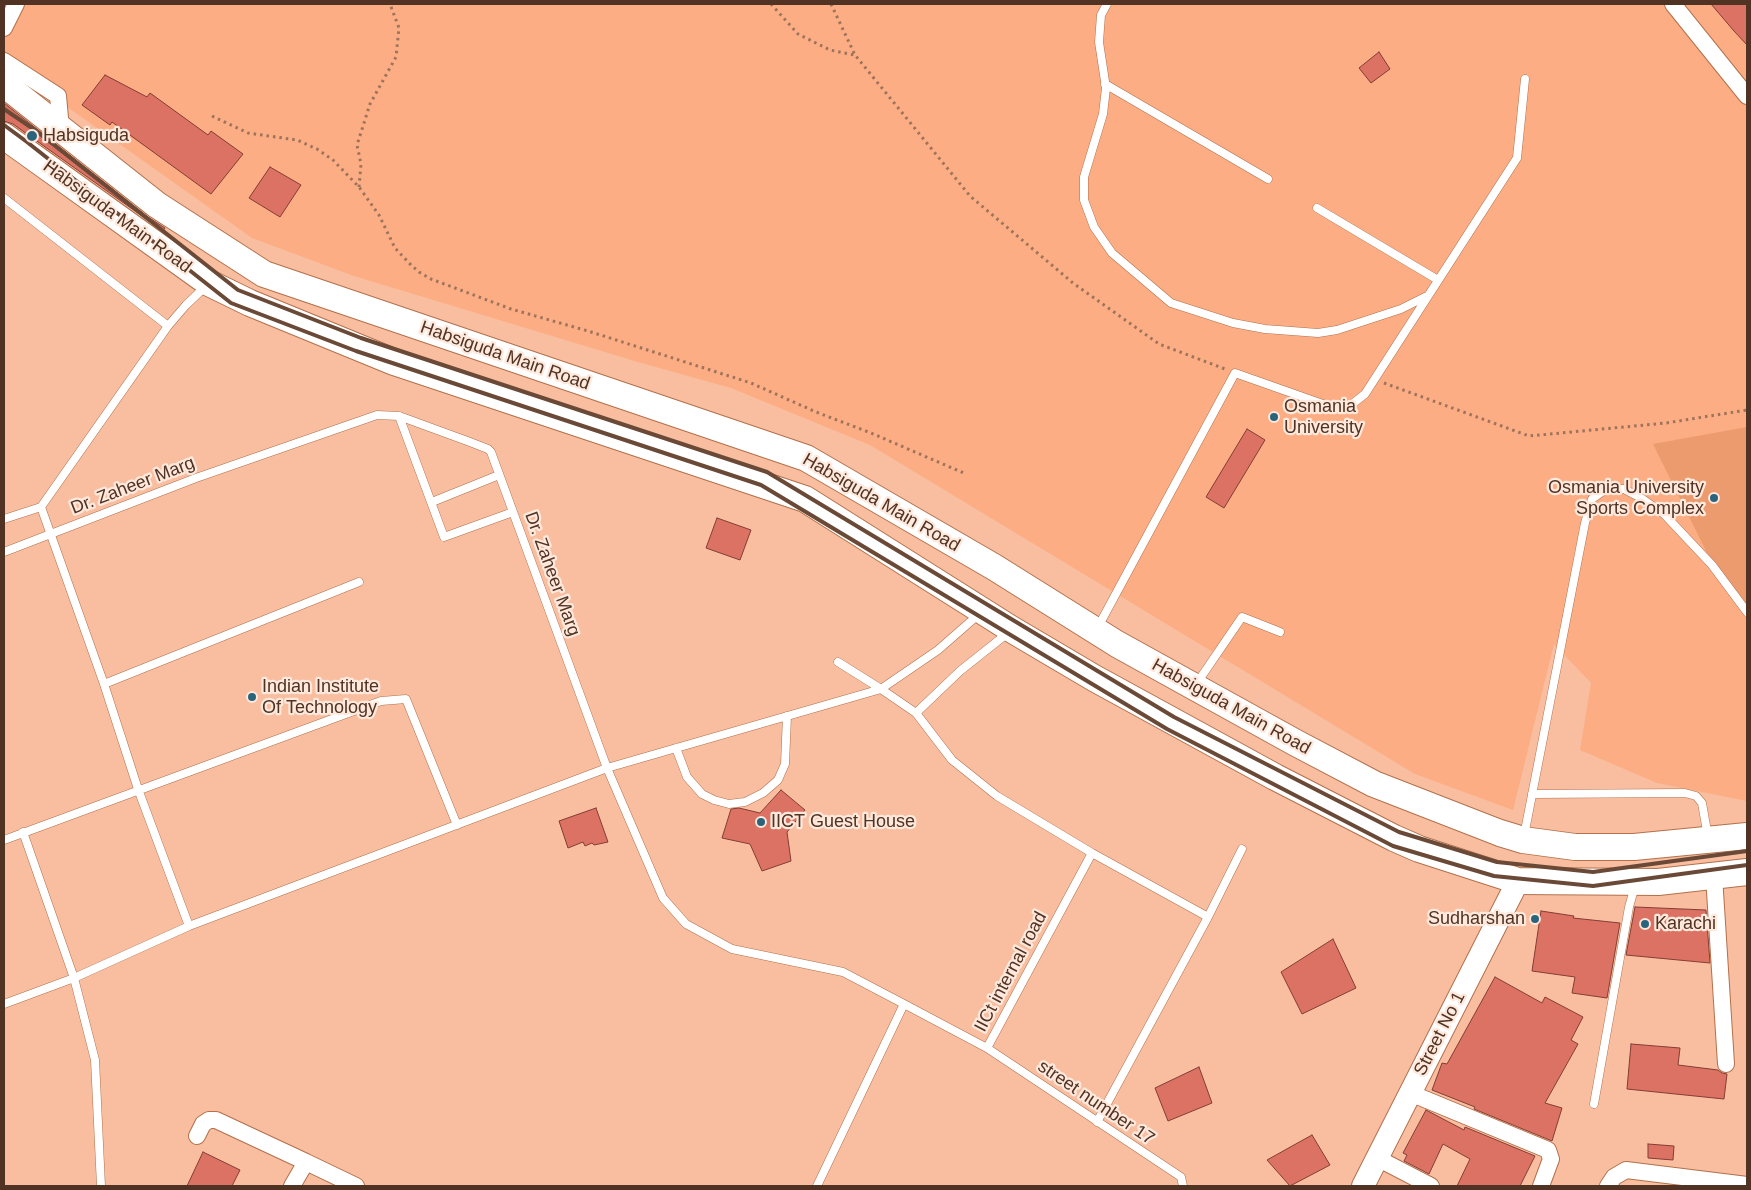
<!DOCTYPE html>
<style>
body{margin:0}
#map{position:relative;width:1751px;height:1190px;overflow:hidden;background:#f8be9f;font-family:Arial,sans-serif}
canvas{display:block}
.frame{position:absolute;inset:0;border:5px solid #503323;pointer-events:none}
</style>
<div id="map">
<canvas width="1751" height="1190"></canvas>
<div class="frame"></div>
</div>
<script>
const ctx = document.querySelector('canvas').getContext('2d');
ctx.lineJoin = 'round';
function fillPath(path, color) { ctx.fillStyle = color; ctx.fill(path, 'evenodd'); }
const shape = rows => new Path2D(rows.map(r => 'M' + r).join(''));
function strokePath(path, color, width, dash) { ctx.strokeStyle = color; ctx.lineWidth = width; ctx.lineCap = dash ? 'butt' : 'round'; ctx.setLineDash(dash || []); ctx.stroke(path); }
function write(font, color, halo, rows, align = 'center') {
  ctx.font = font + ' Arial,sans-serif'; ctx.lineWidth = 4.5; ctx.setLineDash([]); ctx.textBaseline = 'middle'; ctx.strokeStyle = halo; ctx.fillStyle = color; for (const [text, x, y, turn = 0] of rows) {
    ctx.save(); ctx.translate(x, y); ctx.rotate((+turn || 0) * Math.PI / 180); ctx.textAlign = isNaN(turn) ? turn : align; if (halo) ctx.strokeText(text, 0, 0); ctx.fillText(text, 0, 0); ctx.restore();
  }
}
const built = shape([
 [4,4,1747,4,1747,801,1657,783,1580,750,1591,683,1554,644,1513,810,1415,774,870,445,731,388,638,362,354,276,252,238,4,62]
]);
const green = shape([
 [1747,427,1747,610,1707,553,1653,444]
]);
const building = shape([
 [1711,4,1747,4,1747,45,1734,31,1711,4],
 [1379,52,1390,69,1371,83,1359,68,1379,52],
 [105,75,147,97,150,93,208,135,211,131,243,154,211,194,112,122,110,125,82,105,105,75],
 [4,103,148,217,165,228,163,231,13,124,4,121,4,103],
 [270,167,301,185,280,217,249,198,270,167],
 [1247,429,1265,440,1224,508,1206,497,1247,429],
 [717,518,751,530,740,560,706,548,717,518],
 [781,790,805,810,787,832,791,861,762,871,750,844,722,838,731,809,739,808,760,813,781,790],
 [596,808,608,842,594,845,592,843,585,846,583,842,568,848,559,821,596,808],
 [1635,907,1706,910,1710,963,1626,955,1635,907],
 [1541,911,1574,916,1573,918,1620,923,1607,998,1572,993,1575,977,1532,971,1541,911],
 [1333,939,1356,988,1302,1014,1281,972,1333,939],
 [1495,977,1542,1003,1545,997,1583,1017,1571,1040,1578,1044,1545,1103,1562,1108,1552,1141,1474,1109,1475,1107,1432,1090,1442,1063,1447,1064,1495,977],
 [1631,1044,1680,1048,1678,1065,1718,1070,1722,1073,1727,1074,1724,1099,1627,1089,1631,1044],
 [1199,1067,1212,1103,1168,1121,1155,1088,1199,1067],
 [1426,1110,1464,1130,1465,1127,1535,1156,1520,1186,1457,1186,1470,1159,1443,1144,1429,1174,1404,1161,1407,1155,1403,1153,1426,1110],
 [1312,1135,1330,1165,1290,1186,1267,1160,1312,1135],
 [1648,1144,1674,1146,1673,1160,1648,1158,1648,1144],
 [203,1152,240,1170,232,1186,187,1186,203,1152]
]);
const path = shape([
 [771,4,798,34,830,50,854,55],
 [831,4,855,55,970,196,1073,283,1159,344,1225,369],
 [212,116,248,133,297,140,317,149,333,160,359,187,379,215,395,248,411,265,419,272,431,279,511,309,588,331,751,383,816,412,871,433,966,474],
 [359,187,361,164,357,145,370,104,396,57,399,28,390,4],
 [1384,383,1529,436,1666,423,1747,410]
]);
const lane = shape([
 [1107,4,1101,15,1099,42,1106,88,1103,114,1084,177,1084,200,1094,227,1112,253,1171,303,1233,323,1265,329,1318,333,1337,330,1401,309,1427,296],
 [1105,84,1268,179],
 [4,198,168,326],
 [1317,208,1438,280],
 [399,416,444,537,513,512],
 [432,502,499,475],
 [41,507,104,684,138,789,189,926],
 [4,519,41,507,168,326,186,305,206,286],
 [4,552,196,478,377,415,399,416,470,442,488,449,491,452,607,768,881,689,916,713,960,671,1009,632],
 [1098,627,1235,373,1334,408,1351,405,1365,394,1517,158,1525,79],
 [838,662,881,689,938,650,978,615],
 [1197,683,1242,617,1280,632],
 [104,684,359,582],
 [916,713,952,760,997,796,1092,853,1208,917,1242,849],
 [676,748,687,777,702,794,714,800,729,804,745,802,763,793,778,780,785,764,787,716],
 [1532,794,1685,793,1696,796,1702,803,1708,837],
 [23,832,74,978,95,1060,101,1186],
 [1524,836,1585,523,1592,499,1606,489,1624,489,1641,498,1664,514,1712,565,1747,612],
 [4,840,381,701,406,699,457,825],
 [4,1004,74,978,189,926,607,768,663,898,686,924,732,949,843,972,904,1004,987,1048,1181,1177,1183,1186],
 [987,1048,1092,853],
 [1594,1104,1629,907,1635,886],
 [1097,1122,1208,917],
 [817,1186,904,1004]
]);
const street = shape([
 [1673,4,1747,96],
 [4,28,16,4],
 [4,61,58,96,61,129],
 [1714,876,1726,1064],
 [1410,1093,1548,1150,1551,1159,1541,1186],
 [197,1136,203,1124,209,1120,216,1120,306,1162],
 [1377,1158,1431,1186],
 [292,1186,306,1162,356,1186],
 [1608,1186,1614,1177,1626,1170,1747,1185]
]);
const secondary = shape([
 [1363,1186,1518,881]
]);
const primary = shape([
 [4,84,157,205,264,274,806,458,994,567,1117,644,1296,743,1374,784,1500,833,1523,840,1575,847,1634,847,1747,836],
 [4,136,209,283,250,303,394,362,805,499,1011,629,1094,678,1275,777,1394,838,1419,849,1518,881,1658,882,1747,872]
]);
const rail = shape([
 [4,109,35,130,238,290,361,338,767,472,1174,717,1399,832,1497,862,1593,872,1747,851],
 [4,125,27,142,231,303,356,351,761,485,1167,729,1393,846,1494,876,1593,886,1747,865]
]);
const markers = [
 [32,136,6,"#2a647c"],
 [1274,417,5,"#2a647c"],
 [1714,498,5,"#2a647c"],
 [252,697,5,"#2a647c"],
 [761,822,5,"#2a647c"],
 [1535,919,5,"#2a647c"],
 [1645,924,5,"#2a647c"]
];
const poiNames = [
 ["Habsiguda",43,136],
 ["Osmania",1284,407],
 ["University",1284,428],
 ["Osmania University",1704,488,"right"],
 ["Sports Complex",1704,509,"right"],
 ["Indian Institute",262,687],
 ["Of Technology",262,708],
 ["IICT Guest House",771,822],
 ["Sudharshan",1525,919,"right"],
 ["Karachi",1655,924]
];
const streetNames = [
 ["Habsiguda Main Road",117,217,36],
 ["Habsiguda Main Road",505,356,19],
 ["Dr. Zaheer Marg",133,486,-21],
 ["Habsiguda Main Road",881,503,30],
 ["Dr. Zaheer Marg",552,574,70],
 ["Habsiguda Main Road",1231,707,29],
 ["IICt internal road",1011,972,-62],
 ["Street No 1",1440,1034,-63],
 ["street number 17",1096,1103,34]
];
fillPath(built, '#fcad83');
fillPath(green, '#ec9b6e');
fillPath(building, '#db7263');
strokePath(building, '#843d34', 1);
strokePath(lane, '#b3704b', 9);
strokePath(street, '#b3704b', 18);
strokePath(secondary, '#b3704b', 24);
strokePath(primary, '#b3704b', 28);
strokePath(path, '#9d735c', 3, [2.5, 4]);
strokePath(lane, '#fff', 8);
strokePath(street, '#fff', 16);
strokePath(secondary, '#fff', 22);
strokePath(primary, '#fff', 26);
strokePath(rail, '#6b4937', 4);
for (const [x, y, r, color] of markers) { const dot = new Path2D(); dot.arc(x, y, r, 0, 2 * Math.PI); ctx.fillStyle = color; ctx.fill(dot); strokePath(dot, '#ffe8dc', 2); }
write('18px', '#503323', '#ffe8dc', poiNames, 'left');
write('18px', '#503323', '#ffe8dc', streetNames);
</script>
